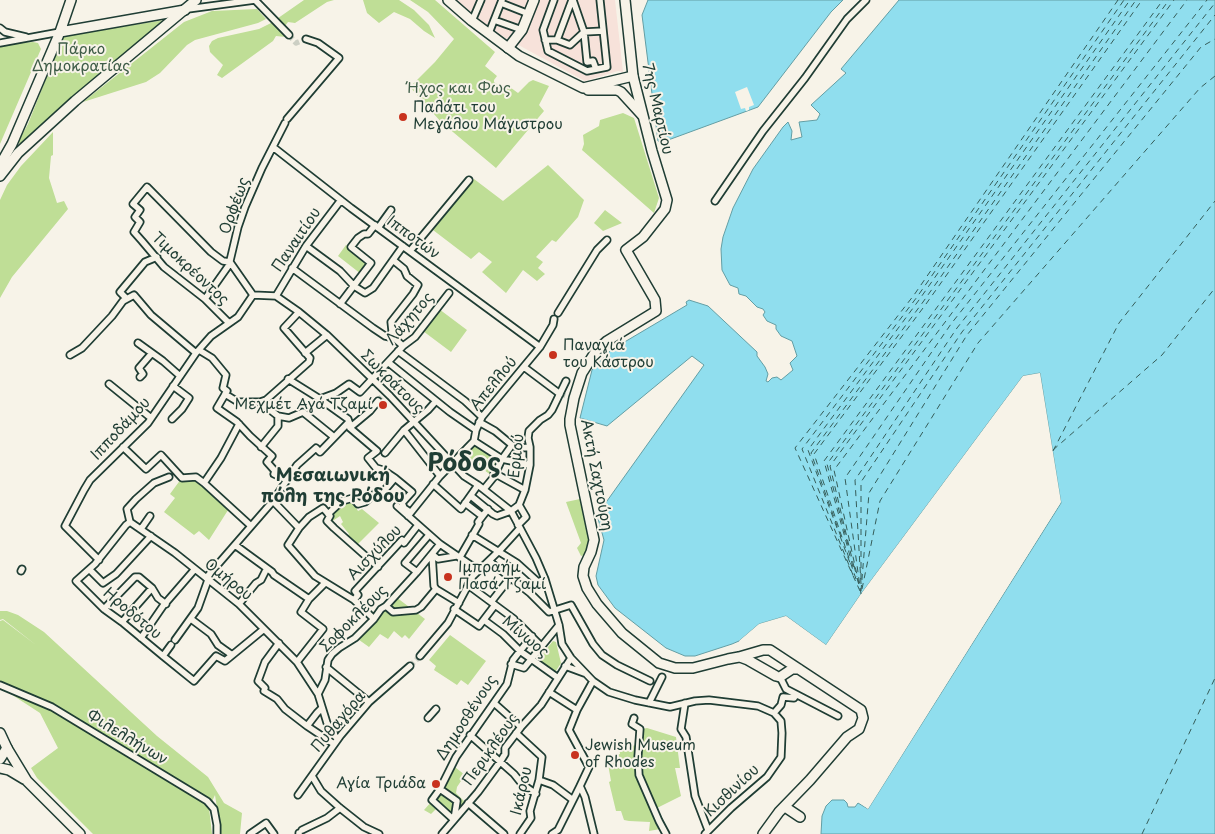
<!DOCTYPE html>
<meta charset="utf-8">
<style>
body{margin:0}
canvas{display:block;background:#f7f3e8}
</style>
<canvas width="1215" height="834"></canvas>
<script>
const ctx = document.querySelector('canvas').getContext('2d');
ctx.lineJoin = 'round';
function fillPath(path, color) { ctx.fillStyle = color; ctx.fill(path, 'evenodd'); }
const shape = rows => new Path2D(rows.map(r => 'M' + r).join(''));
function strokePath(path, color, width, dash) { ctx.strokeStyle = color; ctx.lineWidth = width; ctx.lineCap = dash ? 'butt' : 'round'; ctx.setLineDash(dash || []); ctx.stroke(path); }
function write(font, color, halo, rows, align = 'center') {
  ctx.font = font + ' "Playpen Sans",sans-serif'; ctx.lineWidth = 4; ctx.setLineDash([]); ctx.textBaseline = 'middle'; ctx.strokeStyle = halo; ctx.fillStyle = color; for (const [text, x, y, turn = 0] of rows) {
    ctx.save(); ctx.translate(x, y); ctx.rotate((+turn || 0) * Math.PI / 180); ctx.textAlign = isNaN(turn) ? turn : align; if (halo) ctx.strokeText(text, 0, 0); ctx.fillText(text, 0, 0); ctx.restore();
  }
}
const built = shape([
 [454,0,615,0,623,72,618,71,585,81,487,28]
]);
const green = shape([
 [304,0,334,0,327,2,295,23,288,22,285,26,288,32,291,33,286,37,276,36,273,41,222,78,217,75,223,65,210,52,209,46,212,41,218,38,259,29,271,23],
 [363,0,399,0,414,10,429,25,435,38,424,31,410,19,394,12,379,23,367,13],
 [410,0,435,0,495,52,485,66,497,76,494,80,494,82,502,88,504,88,507,85,518,93,529,82,533,80,549,86,539,105,544,111,496,168,441,122,410,87,435,62,454,39,428,12],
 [257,9,266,19,258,23,195,40,187,45,160,73,146,82,83,102,184,22,212,11],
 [165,20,73,96,21,144,18,142,28,124,63,36],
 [33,42,38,43,41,49,0,144,0,45],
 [623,113,634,118,659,198,654,213,582,150,584,144,583,135,599,126,600,120],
 [53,132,53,155,51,156,49,178,57,203,64,201,68,209,12,277,0,298,0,200,7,185,21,166],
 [548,165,584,200,578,217,556,242,552,240,536,257,543,262,538,268,545,274,537,281,523,270,506,293,482,272,492,262,479,252,471,259,433,230,474,179,503,201],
 [605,210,622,223,603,231,594,223],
 [346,245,369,263,361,274,338,256],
 [439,309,467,330,451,352,423,331],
 [476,443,499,459,491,475,464,456],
 [195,478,230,507,209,540,199,531,194,535,164,512,175,498,170,494,181,479],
 [580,499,589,536,586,551,584,555,581,556,577,548,581,543,566,502],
 [349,502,353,502,358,511,362,509,379,523,356,546,347,537,349,534,341,524,343,522,340,516,331,522,329,520,332,512,342,503],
 [396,597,425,619,409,639,405,635,402,638,394,631,388,639,380,634,369,647,355,637,373,612,390,604],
 [0,611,7,611,18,615,44,632,157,736,208,777,224,803,242,813,240,834,221,834,215,795,209,808,212,834,93,834,37,778,31,768,58,748,40,713,0,687,0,621,3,620,36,645,3,619,0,620],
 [450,635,486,661,468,685,461,680,457,685,434,670,436,666,429,660],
 [553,641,556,642,561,663,554,674,538,659],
 [647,728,676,737,680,768,675,768,681,796,657,808,666,828,649,831,650,822,629,821,624,820,621,811,616,811,609,782,611,781,608,764,614,763,613,756,620,754,619,748,637,745,638,730],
 [451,764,465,775,457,787,456,793,466,803,453,818,439,806,431,814,424,810,432,801]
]);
const water = shape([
 [648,0,843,0,831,12,758,107,660,143,658,141,642,15,648,0],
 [899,0,1215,0,1215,834,821,834,822,816,826,806,832,800,844,800,847,803,848,807,855,807,858,803,868,809,1061,503,1040,373,1023,376,861,594,826,645,786,616,759,624,739,641,732,644,695,656,685,656,666,648,615,608,598,585,596,576,604,540,597,515,704,365,692,356,607,426,580,418,592,370,611,350,687,305,686,302,689,300,708,306,757,352,757,356,765,367,768,374,766,381,768,382,772,378,777,377,781,380,793,370,790,363,797,356,792,341,781,336,776,329,776,325,767,321,763,315,765,312,763,309,757,307,746,296,739,294,738,288,730,285,722,270,721,249,723,237,733,208,753,169,783,127,788,122,792,131,791,140,802,137,799,122,817,120,820,114,811,105,846,73,841,69,899,0]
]);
const pier = shape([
 [747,87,754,105,749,107,749,110,746,111,745,108,741,109,735,92],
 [1040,373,1061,502,868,809,857,801,867,806,1058,502,1038,376,1025,378,863,596,828,647,824,647,785,619,760,626,740,642,739,641,759,624,786,616,826,645,861,594,1023,376]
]);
const ferry = shape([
 [1053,450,1162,355,1215,288],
 [1053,451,1119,323,1215,201],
 [837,528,808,450,919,300,1130,0],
 [840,536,850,563],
 [841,537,811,453,923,302,1136,0],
 [848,545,827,464,1169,0],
 [854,566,857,577],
 [853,567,824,461,1163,0],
 [854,567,830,466,1174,0],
 [853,575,802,449,917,297,1124,0],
 [857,578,860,589],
 [856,579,814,454,926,304,1142,0],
 [861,579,861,482,962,332,1215,15],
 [859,584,834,470,1187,0],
 [861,584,855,480,957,328,1215,3],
 [862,589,880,501,978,343,1200,88,1215,76],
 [860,591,795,448,914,295,1118,0],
 [861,591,869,493,967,335,1201,47,1215,39],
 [861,594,845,478,951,324,1207,0],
 [1142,834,1215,678]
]);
const streetTunnel = shape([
 [289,35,296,43,306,39],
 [560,394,569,397],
 [378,401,383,395],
 [410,666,420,656]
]);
const street = shape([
 [554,0,543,30,548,51,587,71,607,67,600,0],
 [573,0,584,32,603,31],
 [501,3,529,14],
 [188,9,255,0,289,35],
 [494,20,522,30],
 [472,21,481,0],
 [0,28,5,32,26,37],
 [584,32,587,62,593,61,596,69],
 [489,33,502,0],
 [545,40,557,40,570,45,584,32],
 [557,40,572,0],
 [0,43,60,32],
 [287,119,339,58,318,43,306,39],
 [273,147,351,208,540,347],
 [715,201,763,131,805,78,847,19,866,0],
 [378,228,391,210],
 [306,246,340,271,354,286,365,293,373,288,403,246],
 [410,251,469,180],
 [230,262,253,295],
 [292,268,373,328,385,336,394,338,403,346],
 [253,295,276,296,299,312,327,335,390,396,464,476,478,485,511,511,536,558,545,579,559,625,562,644,571,658,593,681,609,692,635,700,670,707,695,701,709,700,758,706,774,713,781,721,782,733,781,757,767,777,731,808,705,834],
 [276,296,306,246,341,200],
 [126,298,120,292,145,262,157,257],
 [205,299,229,265,238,227,245,207,262,168,285,123],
 [340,304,371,263,351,247,358,238,364,234,368,234,375,225],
 [558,313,597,250,607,240],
 [229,323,205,299,164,267,142,241,134,232,140,222,135,217,140,210,133,204,147,187,211,252,223,261,230,262],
 [390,337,392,331,391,322,413,294,418,285,407,276,404,269,393,260],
 [138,343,163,361,180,376],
 [199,350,212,358,226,375,223,388,227,391,217,408,237,422,250,436,272,456,267,462,275,471,274,474,287,480],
 [398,351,465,401,482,417],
 [305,353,327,335],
 [70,355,82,348,112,316,123,301,134,295,151,315,196,353],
 [389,363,450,412,476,430],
 [524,367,560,394],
 [140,377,143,374,139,368,152,353],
 [288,379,320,399,348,419,349,422],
 [109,384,151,418],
 [225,394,238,402,260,402,266,400,309,362,310,358,284,328,299,312],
 [320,399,336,393,349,384,360,392,403,346,415,337,449,293],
 [260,402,278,416,289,418,303,412,334,437],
 [172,419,182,409,189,398,173,386],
 [479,422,495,431,512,445,521,448,530,447],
 [350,424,352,426,370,411,378,401],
 [352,426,350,428,377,451,368,458,376,468,383,470,395,478,412,492,402,503,404,508,410,512],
 [404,430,440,476],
 [474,441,502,459,530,465],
 [123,447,146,469,161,455,182,478,196,477,204,483,251,526],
 [261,447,278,426,278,416],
 [385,453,404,430,428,410,436,401],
 [494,473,525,490],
 [204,483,221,458,239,424],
 [433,484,461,509,478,485],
 [484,489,493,478,502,459,512,445],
 [471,496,493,514,497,516,511,511,519,505,525,490,530,465,530,447,528,438,529,431,540,420,548,415,552,410,566,381],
 [273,501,299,528],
 [465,503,482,516],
 [397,506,440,544,478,570],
 [328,514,342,501,353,498,358,504,365,502,377,492,383,492,395,478],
 [408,516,440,476,474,441,476,430,482,417,540,347,553,325,554,319],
 [130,522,126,525,95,564,76,581,104,609,122,622,163,656,194,681,216,656,225,661,264,629],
 [130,522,175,553,239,604,297,662,318,694,327,723,337,739],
 [130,522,127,509,136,499,154,483,169,477],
 [518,525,526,517,519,505],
 [141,529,150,516],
 [472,535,517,563,538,582,545,579],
 [235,545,272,572,274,575,309,599],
 [432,554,434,586,436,589,459,603],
 [432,554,438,559,456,556],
 [460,557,479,524,478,522,488,509],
 [99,560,65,526,84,490,90,480,148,423,196,353,211,336,238,317,253,295],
 [489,561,530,593,549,612,571,605,593,644,602,655,617,665,650,681],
 [90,570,103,583,116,574,151,536],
 [21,571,22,569],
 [417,572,405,563,429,535],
 [206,578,273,501,297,465,316,448,320,452,349,422],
 [468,585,514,619],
 [354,600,315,576,288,545,299,528,309,517,323,508,330,516,327,521,334,528,378,567],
 [491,602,510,578],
 [239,604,256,583,261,580,266,570],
 [386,606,393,612,416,610,421,607,436,589],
 [104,609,135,577,139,577,152,588,158,598,166,604],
 [454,609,479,626,495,605],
 [191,619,211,634,218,645,232,655],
 [374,619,354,600,358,595,355,591,402,540,404,543,418,525],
 [484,620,503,634,520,651,558,678],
 [122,622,152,588],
 [518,623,541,646],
 [141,638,163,606,195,569],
 [175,640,198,608,208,580],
 [279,643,265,662,258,681,265,688,264,691,277,699,285,709,307,726,334,744],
 [163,656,171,645],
 [420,656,448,623,473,576,501,549,520,528],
 [297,662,323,629,301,612,309,599,325,583],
 [511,664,524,668,559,625],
 [565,666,584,673],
 [326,667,369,702],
 [780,677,786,689,838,716],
 [593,681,577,710,569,730,589,767,580,786,585,797,594,834],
 [0,685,52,707,207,801,214,809,217,825,217,834],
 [549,692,577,710],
 [318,694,325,680,328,660,332,654,339,648,355,638,374,619,381,609,386,606,417,572,440,544],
 [494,703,521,727],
 [649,703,662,677],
 [685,703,681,729,686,737,695,796,708,830],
 [774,713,781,705,783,697,794,698,796,695],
 [428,718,436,709],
 [634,718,632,724,640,729,638,756,639,775,659,821,666,834],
 [307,726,317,713,321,709],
 [516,733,542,757,539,780,530,811,531,818,520,834],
 [470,735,514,774,522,784,536,794],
 [312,776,321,791,340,808,364,827,379,834],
 [539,780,553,785,573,800],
 [440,789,456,757,507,684,513,660,532,636],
 [440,789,457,801,454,820,432,800,440,789],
 [298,795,341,735,369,702,410,666],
 [468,803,504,834],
 [302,830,327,818,340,808],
 [250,834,266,823,274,834],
 [299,834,299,833],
 [442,834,478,792,500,762,505,754,505,748,521,727,541,705,571,658],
 [552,834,558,830,580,786]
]);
const secondary = shape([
 [60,32,185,10],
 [508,48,522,30,534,0],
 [633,76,652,151,667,200,665,209,643,237,626,250,655,300,656,311,607,341,596,351,582,373,574,398,570,419,570,425,594,540,591,552,584,567,583,576,587,588,597,604,622,633,659,663,675,668,693,668,728,659,739,657,763,650,770,650,861,710,863,718,859,729,847,737,810,780,779,812,763,834],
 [0,165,12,144,60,32,71,0],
 [740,657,748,660,776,676,780,677,792,669,799,669],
 [7,748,27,781,80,834],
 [0,768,9,770,24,779],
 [785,807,800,817]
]);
const primary = shape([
 [448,0,472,21,519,56,583,88,633,76,625,0],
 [588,90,617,90,621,92,642,115],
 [0,176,18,153,75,101,196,0],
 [0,733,7,748,0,759]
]);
const markers = [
 [403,117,5,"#c8321e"],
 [553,355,5,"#c8321e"],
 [383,405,5,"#c8321e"],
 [448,577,5,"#c8321e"],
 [575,755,5,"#c8321e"],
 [436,784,5,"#c8321e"]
];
const parkNames = [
 ["Πάρκο",81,50],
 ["Δημοκρατίας",81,67],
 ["Ήχος και Φως",459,89]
];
const poiNames = [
 ["Παλάτι του",413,108],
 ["Μεγάλου Μάγιστρου",413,125],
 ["Παναγιά",563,346],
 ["του Κάστρου",563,363],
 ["Μεχμέτ Αγά Τζαμί",373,405,"right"],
 ["Ιμπραήμ",458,568],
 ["Πασά Τζαμί",458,585],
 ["Jewish Museum",585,746],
 ["of Rhodes",585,763],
 ["Αγία Τριάδα",426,784,"right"]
];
const streetNames = [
 ["7ης Μαρτίου",657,109,77],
 ["Ορφέως",235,206,-70],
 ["Ιπποτών",413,238,36],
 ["Παναιτίου",297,240,-56],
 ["Τιμοκρέοντος",190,269,43],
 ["Λάχητος",410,319,-49],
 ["Σωκράτους",392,382,45],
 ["Απελλού",494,384,-51],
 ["Ιπποδάμου",121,429,-47],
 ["Ερμού",517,456,-84],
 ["Ακτή Σαχτούρη",596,475,79],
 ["Αισχύλου",375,553,-46],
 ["Ομήρου",228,580,39],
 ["Ηροδότου",132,614,40],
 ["Σοφοκλέους",354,619,-45],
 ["Μίνωος",525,637,40],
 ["Δημοσθένους",467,718,-57],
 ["Πυθαγόρα",339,722,-50],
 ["Φιλελλήνων",127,738,31],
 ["Περικλέους",491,750,-55],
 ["Ικάρου",522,791,-77],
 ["Κισθινίου",732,791,-43]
];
const quarterNames = [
 ["Μεσαιωνική",333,476],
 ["πόλη της Ρόδου",333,497]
];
const townNames = [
 ["Ρόδος",464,464]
];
fillPath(built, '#f7e2da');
fillPath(green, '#bfde96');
fillPath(water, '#90deee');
strokePath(water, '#639ea4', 1);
fillPath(pier, '#f7f3e8');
strokePath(ferry, '#365d59', 1, [6, 5]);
strokePath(streetTunnel, '#cccfc4', 5.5, [5.5, 3]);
strokePath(street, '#1f3d34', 9);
strokePath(secondary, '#1f3d34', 12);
strokePath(primary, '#1f3d34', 12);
strokePath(street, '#f7f3e8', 5.5);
strokePath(secondary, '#f7f3e8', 9);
strokePath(primary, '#f7f3e8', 9);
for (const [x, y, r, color] of markers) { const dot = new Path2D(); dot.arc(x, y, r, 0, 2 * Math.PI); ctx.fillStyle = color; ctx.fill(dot); strokePath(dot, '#f7f3e8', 2); }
write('15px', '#3f5d48', '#f7f3e8', parkNames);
write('15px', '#1f3d34', '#f7f3e8', poiNames, 'left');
write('15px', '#1f3d34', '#f7f3e8', streetNames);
write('bold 18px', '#1f3d34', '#f7f3e8', quarterNames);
write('bold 25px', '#1f3d34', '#f7f3e8', townNames);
</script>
